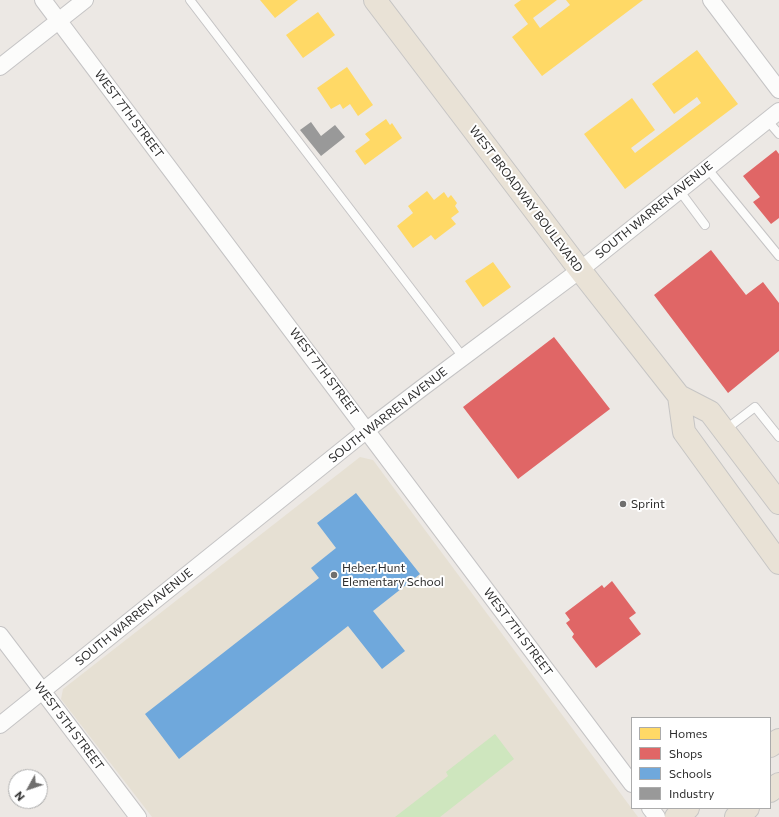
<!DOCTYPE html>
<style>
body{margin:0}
#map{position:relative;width:779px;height:817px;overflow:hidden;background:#ece8e4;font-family:Commissioner,sans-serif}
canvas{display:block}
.legend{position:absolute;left:631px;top:717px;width:140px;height:92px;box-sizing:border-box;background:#fff;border:1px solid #ababab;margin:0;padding:5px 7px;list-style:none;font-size:12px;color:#2e2e2e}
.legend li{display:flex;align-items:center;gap:8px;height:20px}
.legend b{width:20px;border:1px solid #ababab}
.north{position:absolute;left:8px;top:769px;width:40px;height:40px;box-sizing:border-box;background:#fff;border:1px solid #ababab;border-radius:50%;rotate:230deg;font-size:11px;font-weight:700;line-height:16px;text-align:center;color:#2e2e2e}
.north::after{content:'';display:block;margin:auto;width:14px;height:18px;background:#706f6e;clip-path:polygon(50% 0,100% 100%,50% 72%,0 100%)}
</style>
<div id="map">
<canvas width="779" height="817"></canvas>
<ul class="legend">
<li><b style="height:11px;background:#ffd966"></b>Homes</li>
<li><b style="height:11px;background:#e06666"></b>Shops</li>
<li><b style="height:11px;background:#6fa8dc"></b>Schools</li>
<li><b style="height:11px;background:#999"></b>Industry</li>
</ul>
<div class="north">N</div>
</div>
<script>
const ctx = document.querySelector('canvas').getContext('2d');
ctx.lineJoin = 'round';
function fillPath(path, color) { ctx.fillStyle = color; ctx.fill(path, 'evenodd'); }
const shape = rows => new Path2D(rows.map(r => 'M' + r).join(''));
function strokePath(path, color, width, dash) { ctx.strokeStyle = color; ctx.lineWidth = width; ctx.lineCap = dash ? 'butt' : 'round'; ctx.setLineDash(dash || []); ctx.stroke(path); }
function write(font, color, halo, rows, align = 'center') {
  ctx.font = font + ' Commissioner,sans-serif'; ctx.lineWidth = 4; ctx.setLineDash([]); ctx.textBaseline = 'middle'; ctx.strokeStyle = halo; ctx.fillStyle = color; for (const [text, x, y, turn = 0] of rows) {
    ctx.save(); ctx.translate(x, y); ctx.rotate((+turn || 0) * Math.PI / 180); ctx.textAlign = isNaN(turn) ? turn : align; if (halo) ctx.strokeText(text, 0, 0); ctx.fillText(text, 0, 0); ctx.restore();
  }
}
const education = shape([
 [360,457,373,460,638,817,152,817,61,699,63,689]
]);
const green = shape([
 [495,734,514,759,440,817,395,817,448,776,446,772]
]);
const homes = shape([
 [260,0,298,0,275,18],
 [521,0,557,0,533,18,540,28,570,5,566,0,643,0,542,76,512,37,528,24,514,5],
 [318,12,335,35,303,58,286,35],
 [697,50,738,104,625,189,584,134,632,98,655,130,631,148,635,153,701,103,697,97,674,114,652,84],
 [347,67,373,105,358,116,350,104,343,109,340,104,331,109,317,88],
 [386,119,390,125,392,123,402,138,365,165,355,151,370,140,365,134],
 [427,191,434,200,444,192,448,198,451,195,457,203,455,206,459,212,451,218,456,224,435,240,431,235,413,248,397,226,413,213,408,206],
 [493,262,511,287,483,307,465,281]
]);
const shops = shape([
 [776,150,779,154,779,218,771,224,753,202,760,197,743,176],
 [711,250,746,295,763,282,779,303,779,351,728,393,654,295],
 [554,337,610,409,518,479,463,407],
 [612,581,636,613,629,618,641,634,596,668,572,637,574,634,566,623,570,620,565,613,602,585,604,588]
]);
const schools = shape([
 [356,493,420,574,373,611,405,651,382,669,348,626,179,759,145,714,319,578,311,568,336,548,317,523]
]);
const industry = shape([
 [311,122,321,136,335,125,345,137,321,156,300,130]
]);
const service = shape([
 [190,0,463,357],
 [767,120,779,134],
 [707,168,779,256],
 [679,190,705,225],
 [725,430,755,407,779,437]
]);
const minor = shape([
 [43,0,632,784],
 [711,0,779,90],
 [0,67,85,0],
 [0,635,138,817],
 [0,725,367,430,422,388,580,270,779,111],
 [650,808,657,817]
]);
const trunk = shape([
 [375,0,580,270,679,396,710,412,779,503],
 [679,396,684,432,779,563],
 [770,746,779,740],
 [770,791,779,784],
 [676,817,688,808],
 [736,817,748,808]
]);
const markers = [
 [623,504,4,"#706f6e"],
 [334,575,4,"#706f6e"]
];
const streetNames = [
 ["WEST 7TH STREET",129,114,53],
 ["WEST BROADWAY BOULEVARD",526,199,53],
 ["SOUTH WARREN AVENUE",654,210,-39],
 ["WEST 7TH STREET",324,372,53],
 ["SOUTH WARREN AVENUE",388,415,-38],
 ["SOUTH WARREN AVENUE",134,617,-39],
 ["WEST 7TH STREET",518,632,53],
 ["WEST 5TH STREET",69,726,53]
];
const poiNames = [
 ["Sprint",631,504],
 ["Heber Hunt",342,568],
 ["Elementary School",342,582]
];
fillPath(education, '#e6e0d3');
fillPath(green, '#cee6be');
fillPath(homes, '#ffd966');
fillPath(shops, '#e06666');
fillPath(schools, '#6fa8dc');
fillPath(industry, '#999');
strokePath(service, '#c5c4c5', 10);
strokePath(minor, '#c5c4c5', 18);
strokePath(trunk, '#c6c5c4', 24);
strokePath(service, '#fcfcfb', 8);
strokePath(minor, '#fcfcfb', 16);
strokePath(trunk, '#e9e2d6', 22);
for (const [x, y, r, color] of markers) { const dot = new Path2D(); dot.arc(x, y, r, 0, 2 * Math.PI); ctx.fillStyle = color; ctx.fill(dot); strokePath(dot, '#fff', 1.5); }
write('12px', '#2e2e2e', '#fff', streetNames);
write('12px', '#2e2e2e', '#fff', poiNames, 'left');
</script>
